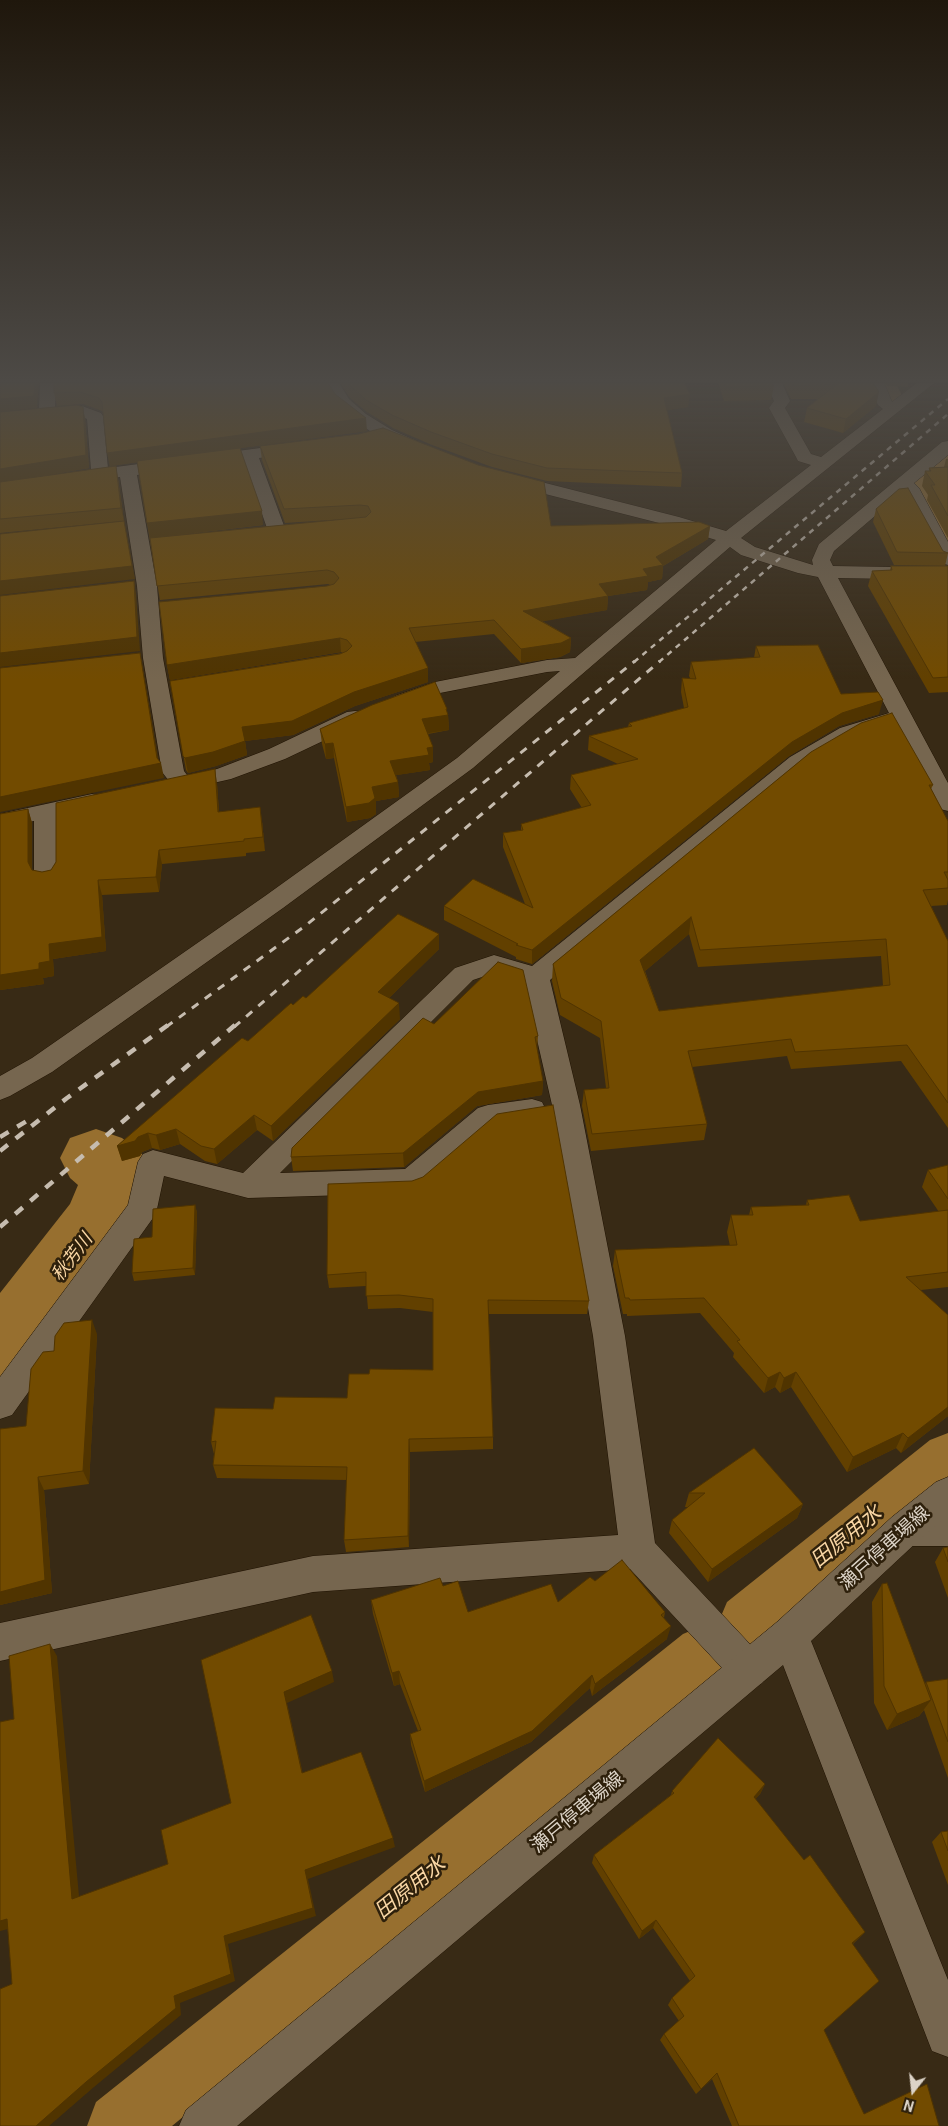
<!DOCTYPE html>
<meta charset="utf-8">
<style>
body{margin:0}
#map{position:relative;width:948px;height:2126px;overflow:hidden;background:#382a15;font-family:Roboto,sans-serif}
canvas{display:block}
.north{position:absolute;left:888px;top:2066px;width:50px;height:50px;-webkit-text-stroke:4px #2e200b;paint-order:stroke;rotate:196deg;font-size:14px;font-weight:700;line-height:20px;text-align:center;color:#dcd3c7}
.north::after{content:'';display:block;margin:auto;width:18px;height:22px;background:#dcd3c7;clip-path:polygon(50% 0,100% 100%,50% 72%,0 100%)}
</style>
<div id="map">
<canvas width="948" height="2126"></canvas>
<div class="north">N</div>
</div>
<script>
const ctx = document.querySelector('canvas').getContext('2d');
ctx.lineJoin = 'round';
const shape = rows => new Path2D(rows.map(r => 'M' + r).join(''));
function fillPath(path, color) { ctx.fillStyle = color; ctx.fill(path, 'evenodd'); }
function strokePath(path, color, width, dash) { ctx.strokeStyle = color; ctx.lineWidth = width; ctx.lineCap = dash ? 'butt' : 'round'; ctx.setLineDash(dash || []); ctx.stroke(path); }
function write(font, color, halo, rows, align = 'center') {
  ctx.font = font + ' Roboto,"Noto Sans JP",sans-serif'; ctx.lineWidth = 5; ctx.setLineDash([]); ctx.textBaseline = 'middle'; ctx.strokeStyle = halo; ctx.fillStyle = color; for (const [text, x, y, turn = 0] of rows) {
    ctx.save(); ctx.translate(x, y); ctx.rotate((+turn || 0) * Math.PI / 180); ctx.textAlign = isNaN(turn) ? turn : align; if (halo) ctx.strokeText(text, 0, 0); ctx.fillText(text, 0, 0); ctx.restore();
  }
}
const canal = shape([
 [874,383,896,383,903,398,899,403,891,405,883,403,874,383],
 [948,451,948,470,929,486,948,519,948,550,939,548,902,484,906,479,939,453,948,451],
 [948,1433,948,1487,765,1640,746,1648,727,1640,719,1621,727,1602,930,1440,948,1433],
 [702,1626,721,1634,729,1653,721,1672,172,2126,87,2126,96,2102,683,1634,702,1626]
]);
const river = shape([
 [96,1129,122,1138,144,1156,155,1177,139,1220,128,1242,29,1380,0,1391,0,1293,70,1204,78,1185,70,1178,60,1158,70,1138,96,1129]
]);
const street = shape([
 [40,383,56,383,55,408,82,406,101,413,103,416,108,468,298,443,304,444,306,448,304,452,298,453,259,458,286,531,283,535,277,536,271,535,268,531,243,460,137,475,157,586,163,658,184,771,187,775,217,769,269,749,347,712,355,711,363,712,366,717,363,722,285,759,231,779,178,791,170,789,167,784,169,781,162,772,143,658,137,586,120,477,81,482,75,481,72,477,75,473,91,470,87,419,80,416,0,423,0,413,39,410,40,383],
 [323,383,339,383,349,399,366,414,392,430,419,442,421,446,419,450,413,451,380,438,354,420,337,405,323,383],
 [766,383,782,383,790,401,785,408,811,454,821,457,883,409,878,405,868,383,884,383,892,402,917,383,934,383,741,538,755,547,813,565,812,560,819,544,942,442,948,441,948,455,914,483,919,488,948,542,948,565,941,563,939,559,903,492,834,551,830,560,833,566,948,568,948,580,838,578,948,783,948,811,940,809,936,804,895,725,856,738,806,767,550,980,580,1105,625,1336,655,1543,762,1657,768,1670,762,1683,749,1689,736,1683,630,1569,313,1592,0,1661,0,1623,313,1556,618,1535,593,1336,552,1105,524,983,494,973,473,980,280,1173,405,1169,478,1108,488,1105,532,1099,542,1102,546,1110,542,1118,496,1126,422,1189,412,1193,248,1198,164,1176,157,1209,153,1218,12,1415,0,1419,0,1377,128,1205,138,1162,143,1154,153,1150,243,1173,455,968,494,955,532,966,790,757,840,728,889,713,818,577,798,573,741,555,730,547,473,768,283,908,52,1072,10,1096,0,1100,0,1076,32,1058,265,896,457,758,560,671,547,672,440,693,402,706,395,704,391,700,395,696,435,682,547,660,575,658,716,540,667,525,502,483,499,479,502,475,508,474,514,475,679,517,726,531,811,465,798,461,796,457,769,408,774,401,766,383],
 [92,794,100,796,103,801,100,806,58,816,58,877,55,883,46,885,37,883,34,877,34,821,0,828,0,814,92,794],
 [905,1512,948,1512,948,1546,905,1546,892,1541,887,1529,892,1517,905,1512]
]);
const secondary = shape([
 [948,1477,948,1516,918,1541,811,1641,948,1980,948,2057,932,2051,783,1665,237,2126,179,2126,186,2110,777,1622,892,1517,936,1482,948,1477]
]);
const railFar2 = shape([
 [634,662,948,399],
 [659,662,948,414]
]);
const railFar1 = shape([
 [166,1027,305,926,635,661],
 [234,1027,660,661]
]);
const rail = shape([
 [0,1137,32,1118],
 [0,1151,67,1098,168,1025],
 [0,1227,235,1025]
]);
const wall = shape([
 [54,383,335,394,367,431,240,448,263,525,153,538,347,519,285,523,262,460,260,446,551,526,710,526,708,539,663,566,662,579,648,582,647,590,608,596,607,610,542,621,571,638,570,652,560,657,521,663,494,634,415,642,428,668,428,682,355,706,293,735,245,741,247,755,216,766,188,773,186,770,170,681,343,653,341,652,170,680,167,665,327,586,330,585,328,584,160,600,137,462,110,466,103,413,102,411,83,404,57,406,54,393],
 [340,383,684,383,690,394,688,407,667,410,682,473,681,487,547,481,492,467,432,445,393,428,367,412,350,398],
 [718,383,772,383,774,386,771,400,724,401],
 [783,383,873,383,876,406,843,433,804,422,807,408,818,399,791,399],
 [885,383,908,383,908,387,887,386],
 [83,407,85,420,89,468,31,478,118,479,124,521,0,533,0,412],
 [946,459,948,459,948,538,927,500,928,495,922,486,925,471,929,471,929,468,944,467],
 [876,509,943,551,948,553,945,566,894,565,873,522],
 [891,566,948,566,948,692,929,693,868,586,872,571,890,570],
 [756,646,841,694,879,714,839,726,789,756,532,964,516,959,516,957,444,920,444,906,525,904,503,847,503,833,521,830,521,824,582,808,570,789,571,775,618,764,588,750,589,736,628,727,629,723,684,708,681,692,682,678,690,678,689,676,691,662,754,658],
 [447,709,447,713,448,715,449,730,428,734,433,762,429,763,430,770,396,775,398,782,399,797,376,801,376,814,370,818,347,822,334,758,326,759,322,744,320,729],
 [811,752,933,785,931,789,948,821,948,900,947,905,931,906,948,941,948,1128,901,1061,791,1069,787,1056,692,1067,707,1124,704,1140,591,1151,582,1106,584,1090,606,1088,600,1038,560,1015,552,981,553,964],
 [689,934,698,967,881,956,883,986,659,1011,645,971],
 [217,784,219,812,262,821,265,851,246,853,246,856,162,864,159,892,102,895,106,951,53,959,54,976,43,978,44,984,0,990,0,814,28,809,32,823,32,870,42,872,51,870],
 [439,934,439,949,389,998,400,1019,273,1141,257,1130,217,1164,205,1161,180,1144,160,1150,152,1148,142,1152,140,1156,122,1161,117,1146,293,1005],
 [434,1024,538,1036,537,1050,543,1081,542,1095,477,1106,404,1167,293,1171,291,1157],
 [948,1165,948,1287,921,1290,948,1416,901,1453,896,1448,847,1472,791,1387,780,1393,775,1387,764,1393,733,1357,734,1353,700,1313,627,1316,627,1314,623,1314,613,1266,615,1250,730,1246,727,1232,731,1215,749,1215,751,1207,806,1205,807,1200,860,1221,939,1212,922,1187,928,1170],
 [328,1184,589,1301,587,1314,488,1314,493,1437,493,1449,410,1452,409,1547,346,1552,344,1540,347,1480,217,1478,213,1465,214,1454,211,1442,273,1409,347,1398,369,1374,433,1370,433,1312,400,1308,368,1309,366,1286,329,1288,327,1275],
 [195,1205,197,1213,195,1275,134,1281,132,1273],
 [97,1334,89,1484,44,1490,52,1593,0,1605,0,1429,26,1426,54,1351],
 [754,1448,803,1504,797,1518,708,1582,669,1533,672,1520,688,1507,685,1507,689,1493],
 [948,1547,948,1598,935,1562,943,1548],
 [595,1581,665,1612,664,1618,667,1639,592,1696,590,1688,531,1742,425,1792,411,1745,410,1734,418,1731,400,1684,394,1686,373,1614,371,1600,443,1586,468,1612,558,1602],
 [882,1584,925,1684,926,1682,948,1679,948,1778,924,1710,919,1716,887,1730,874,1703,872,1602],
 [765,1784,760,1794,755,1799,804,1860,865,1932,853,1944,824,2030,864,2114,939,2126,732,2126,712,2079,696,2094,660,2040,664,2034,679,2021,668,2005,672,1998,690,1981,653,1928,639,1939,592,1863,594,1855,671,1795,672,1791],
 [948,1831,948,1885,932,1842,941,1832]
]);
const shadedWall = shape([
 [35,383,39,383,37,408,0,412,0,399],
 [879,392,876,406,843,433,846,419],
 [690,394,688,407,663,411,664,398],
 [83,407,85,420,89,468,0,483,0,469],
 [366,418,367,431,110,466,107,453],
 [116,466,118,479,124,521,121,508],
 [262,511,263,525,150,538,147,523],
 [124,521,135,579,0,595,0,581],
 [710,526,708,539,663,566,662,579,648,582,647,590,608,596,607,610,523,625,523,611,643,569,656,557],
 [134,581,136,595,140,651,0,667,0,653],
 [340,638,341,652,170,680,167,665],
 [571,638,570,652,560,657,521,663,521,649],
 [140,653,159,764,161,763,164,778,0,812,0,797],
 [428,668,428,682,355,706,293,735,245,741,247,755,216,766,188,773,185,758,242,727,354,692],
 [883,700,879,714,839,726,789,756,532,964,532,950,792,742,842,713],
 [448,715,449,730,423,734,422,719],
 [333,743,334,758,326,759,325,744],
 [433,747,433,762,429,763,430,770,391,776,390,761,427,748],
 [215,769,217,784,220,826,218,812],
 [398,782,399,797,376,801,376,814,370,818,347,822,346,807,372,787],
 [260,807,262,821,265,851,263,837],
 [28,809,32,823,32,877,28,862],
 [159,850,162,864,159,892,156,877],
 [98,880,102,895,106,951,53,959,54,976,43,978,44,984,0,990,0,975,39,963,49,944],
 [691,917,689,934,638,977,640,960],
 [439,934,439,949,379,1008,378,992],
 [399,1003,400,1019,273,1141,271,1126],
 [543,1081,542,1095,477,1106,404,1167,403,1153,478,1092],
 [254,1115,257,1130,217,1164,214,1149],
 [176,1129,180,1144,160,1150,156,1135],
 [148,1133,152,1148,142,1152,140,1156,122,1161,117,1146],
 [195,1205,197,1213,195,1275,193,1268],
 [92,1320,97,1334,89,1484,83,1471],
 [780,1372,775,1387,764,1393,768,1378],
 [796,1372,791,1387,780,1393,784,1378],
 [948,1407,948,1416,901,1453,908,1438],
 [903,1433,896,1448,847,1472,853,1457],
 [409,1439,410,1452,409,1547,408,1536],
 [38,1477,44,1490,52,1593,0,1605,0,1592],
 [803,1504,797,1518,708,1582,712,1569],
 [671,1626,667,1639,592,1696,595,1684],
 [50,1644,57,1656,80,1907,72,1899],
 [332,1671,334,1682,287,1703,305,1783,302,1773,284,1692],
 [399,1671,400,1684,394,1686,392,1673],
 [592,1675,590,1688,531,1742,425,1792,424,1781],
 [931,1700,919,1716,887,1730,897,1714],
 [765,1784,760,1794,749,1807,754,1797],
 [393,1838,395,1847,308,1879,316,1916,228,1944,235,1981,180,2003,181,2015,94,2087,49,2126,36,2126,174,1996,224,1936,305,1870],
 [7,1919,16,1927,0,1931,0,1921],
 [656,1920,653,1928,639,1939,642,1931],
 [865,1932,858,1939,846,1950,852,1943]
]);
const building = shape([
 [0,383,35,383,34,396,0,399,0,383],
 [54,383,328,383,335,394,366,418,107,453,102,402,99,398,80,392,54,393,54,383],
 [348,383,684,383,690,394,664,398,682,473,547,468,492,454,431,432,392,415,366,400,350,385,348,383],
 [724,383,772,383,774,386,725,387,724,383],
 [792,383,873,383,879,392,846,419,807,408,837,384,794,386,792,383],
 [77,405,83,407,86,455,0,469,0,412,77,405],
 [383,428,478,465,544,482,551,526,699,522,710,526,656,557,663,565,643,569,648,576,599,584,608,596,523,611,571,638,561,643,521,649,494,620,409,628,428,668,354,692,292,721,242,727,245,741,213,752,185,758,183,756,170,681,340,654,347,651,352,646,347,640,340,638,167,665,159,602,327,586,334,584,339,578,334,572,327,570,157,586,150,538,366,517,371,512,368,506,360,505,284,509,260,446,359,434,383,428],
 [240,448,262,511,147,523,137,461,240,448],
 [116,466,121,508,0,519,0,482,116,466],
 [948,467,948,516,931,485,935,485,925,471,931,471,929,468,948,467],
 [908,488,943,551,948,553,897,552,876,509,899,489,908,488],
 [124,521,132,566,0,581,0,534,124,521],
 [891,566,948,566,948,677,933,678,872,571,892,570,891,566],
 [134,581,137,637,0,653,0,596,134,581],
 [818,645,841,694,878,692,883,700,842,713,792,742,532,950,516,945,518,944,444,906,473,879,533,908,503,833,523,830,521,824,591,805,571,775,638,759,589,736,632,726,629,723,688,707,682,678,696,679,691,662,760,657,756,646,818,645],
 [140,653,157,758,161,763,0,797,0,668,140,653],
 [435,682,447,709,446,709,448,715,422,719,433,747,427,748,429,755,390,761,398,782,372,787,375,798,369,803,346,807,333,743,325,744,320,729,372,705,435,682],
 [892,713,933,785,929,785,948,821,948,872,944,872,948,880,948,888,923,890,948,941,948,1103,907,1045,795,1052,791,1039,688,1051,707,1124,592,1134,584,1090,609,1088,601,1021,561,998,553,964,811,752,861,723,892,713],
 [691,917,700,950,886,939,890,985,659,1011,640,960,691,917],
 [215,769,218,812,260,807,263,837,244,839,244,841,159,850,156,877,98,880,102,937,49,944,50,961,39,963,39,969,0,975,0,814,28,809,28,862,32,870,42,872,51,870,56,862,56,803,215,769],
 [398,914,439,934,378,992,399,1003,271,1126,254,1115,214,1149,201,1146,176,1129,156,1135,148,1133,138,1137,135,1141,117,1146,242,1038,248,1041,291,1003,293,1005,303,996,306,998,398,914],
 [498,962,523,970,538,1036,535,1037,543,1081,478,1092,403,1153,291,1157,292,1148,423,1018,434,1024,498,962],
 [553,1105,589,1301,488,1300,493,1437,409,1439,408,1536,344,1540,347,1467,213,1465,216,1441,211,1442,215,1408,273,1409,275,1397,347,1398,349,1374,369,1374,370,1369,433,1370,433,1299,399,1295,366,1296,366,1272,327,1275,328,1184,412,1181,423,1177,497,1114,553,1105],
 [948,1165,948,1199,928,1170,948,1165],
 [849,1195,860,1221,948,1210,948,1272,906,1277,948,1315,948,1407,908,1438,903,1433,853,1457,796,1372,784,1378,780,1372,768,1378,737,1341,740,1340,704,1298,630,1300,629,1298,625,1298,615,1250,737,1245,731,1215,753,1215,751,1207,809,1205,807,1200,849,1195],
 [195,1205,193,1268,132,1273,134,1239,152,1237,153,1209,195,1205],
 [92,1320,83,1471,38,1477,45,1580,0,1592,0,1429,26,1426,31,1369,43,1352,54,1351,55,1336,64,1323,92,1320],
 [754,1448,803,1504,712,1569,672,1520,705,1493,689,1493,754,1448],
 [948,1547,948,1562,943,1548,948,1547],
 [622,1560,665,1612,661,1615,671,1626,595,1684,592,1675,532,1731,424,1781,410,1734,421,1730,399,1671,392,1673,371,1600,440,1578,443,1586,458,1581,468,1612,551,1584,558,1602,590,1577,595,1581,622,1560],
 [887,1583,931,1700,897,1714,884,1686,882,1584,887,1583],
 [311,1615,332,1671,284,1692,302,1773,361,1752,393,1838,305,1870,313,1908,224,1936,231,1974,174,1996,176,2008,86,2082,36,2126,0,2126,0,1989,12,1984,7,1919,0,1921,0,1722,14,1719,9,1656,50,1644,72,1899,168,1864,161,1830,231,1803,201,1660,311,1615],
 [948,1679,948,1742,926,1682,948,1679],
 [718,1738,765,1784,754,1797,804,1860,810,1855,865,1932,852,1943,879,1981,824,2030,864,2114,927,2084,939,2126,739,2126,717,2073,701,2089,664,2034,684,2016,672,1998,695,1976,656,1920,642,1931,594,1855,674,1793,672,1791,718,1738],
 [948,1831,948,1851,941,1832,948,1831]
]);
const waterNames = [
 ["秋芳川",73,1258,-53]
];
const nearStreetnames = [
 ["瀬戸停車場線",885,1549,-42],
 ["瀬戸停車場線",578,1813,-40]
];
const nearWaternames = [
 ["田原用水",847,1538,-39],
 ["田原用水",411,1889,-39]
];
fillPath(canal, '#976f2f');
fillPath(river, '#976f2f');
strokePath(street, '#1f1201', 1);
strokePath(secondary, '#1f1201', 1);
fillPath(street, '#76664f');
fillPath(secondary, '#76664f');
strokePath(railFar2, '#c6bcaf', 2.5, [5.5, 5.5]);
strokePath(railFar1, '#c6bcaf', 3, [8, 8]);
strokePath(rail, '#c6bcaf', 4.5, [10, 10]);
fillPath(wall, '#624000');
fillPath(shadedWall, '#503400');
fillPath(building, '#724b00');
strokePath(building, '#503400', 1);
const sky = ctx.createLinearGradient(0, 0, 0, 680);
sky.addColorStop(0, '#1f170c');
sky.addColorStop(0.56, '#4d4a46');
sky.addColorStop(1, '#4d4a4600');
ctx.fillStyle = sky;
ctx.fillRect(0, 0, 948, 680);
write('italic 18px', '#f9d6a4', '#2e200b', waterNames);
write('19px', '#dcd3c7', '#2e200b', nearStreetnames);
write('italic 21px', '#f9d6a4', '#2e200b', nearWaternames);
</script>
